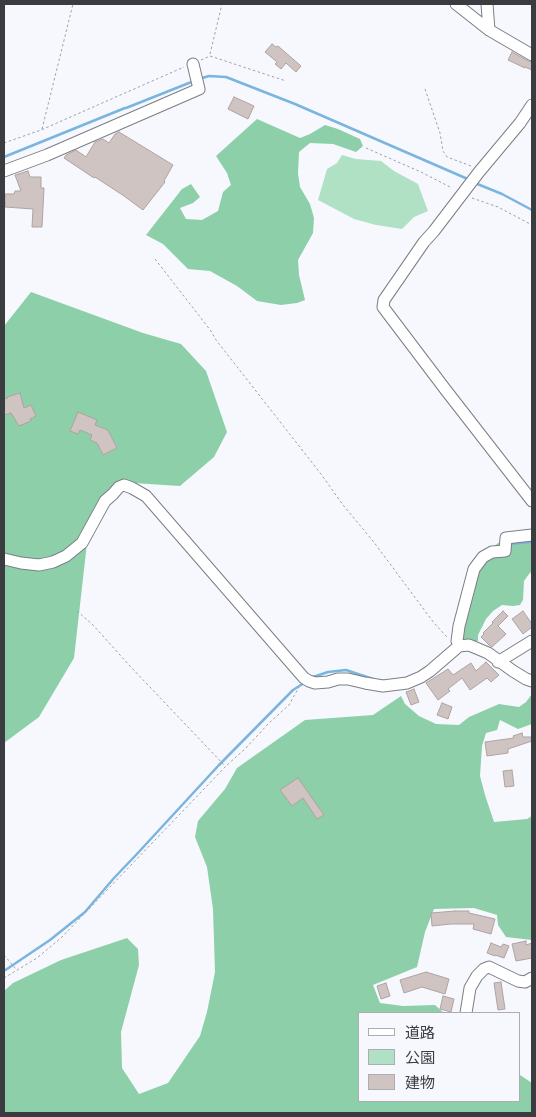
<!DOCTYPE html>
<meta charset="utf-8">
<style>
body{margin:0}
#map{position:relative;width:536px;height:1117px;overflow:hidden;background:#f6f8fe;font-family:"Space Grotesk","Noto Sans JP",sans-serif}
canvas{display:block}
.frame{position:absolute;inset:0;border:5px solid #3b3c3f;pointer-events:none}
.legend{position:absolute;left:358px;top:1012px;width:162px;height:90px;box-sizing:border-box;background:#f6f8fe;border:1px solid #abadb2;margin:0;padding:6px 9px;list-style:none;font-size:15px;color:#3b3c3f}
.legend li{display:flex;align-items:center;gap:10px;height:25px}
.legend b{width:25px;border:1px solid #abadb2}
</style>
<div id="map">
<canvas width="536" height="1117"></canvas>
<div class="frame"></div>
<ul class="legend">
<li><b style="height:6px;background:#fff"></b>道路</li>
<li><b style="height:14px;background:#b1e1c4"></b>公園</li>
<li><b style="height:14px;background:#cfc4c2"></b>建物</li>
</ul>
</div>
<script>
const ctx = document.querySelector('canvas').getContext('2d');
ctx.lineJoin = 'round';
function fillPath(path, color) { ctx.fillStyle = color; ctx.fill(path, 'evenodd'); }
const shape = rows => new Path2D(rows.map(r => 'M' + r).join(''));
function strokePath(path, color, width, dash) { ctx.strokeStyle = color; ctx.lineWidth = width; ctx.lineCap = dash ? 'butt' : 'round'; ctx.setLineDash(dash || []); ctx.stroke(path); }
const green = shape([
 [342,155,356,159,381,161,394,171,418,184,428,211,414,217,402,229,376,225,354,219,318,200,327,169,337,163]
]);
const forest = shape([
 [257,119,300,138,310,134,325,125,338,129,360,139,363,146,356,152,333,144,310,143,299,152,298,174,300,187,310,204,314,218,313,233,298,260,299,275,305,300,297,303,281,305,257,301,237,286,210,271,188,269,163,244,146,235,182,189,191,184,200,197,193,203,180,208,186,219,202,220,218,211,223,192,231,185,227,173,216,156],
 [31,292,143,333,181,344,206,371,227,432,214,457,180,486,133,483,113,496,88,534,74,658,39,717,4,743,4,326],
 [532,537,532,571,529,574,524,581,523,600,520,605,513,606,502,605,493,611,486,619,478,635,478,641,461,643,476,573,486,551,503,540],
 [532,694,532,724,518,729,500,720,497,730,486,733,482,746,480,776,485,795,494,822,527,819,532,816,532,940,506,937,498,925,497,915,474,908,434,909,425,932,417,967,373,985,380,1003,403,1006,435,1005,444,1013,360,1013,360,1101,520,1101,520,1075,532,1083,532,1113,4,1113,4,991,13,983,61,960,127,938,138,949,139,965,121,1032,122,1068,139,1094,168,1083,200,1036,207,1012,215,972,213,909,207,867,195,837,198,821,225,789,237,768,305,720,373,715,401,696,405,704,419,716,436,724,459,725,469,717,499,704,519,707,526,702]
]);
const stream = shape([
 [199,79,209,76,226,77,295,104,470,180],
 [126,108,194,81],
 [4,157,125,108],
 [475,183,502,194,532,210],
 [510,544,532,542],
 [313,677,328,672,346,670,373,679],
 [4,971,50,940,85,912,114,878,136,855,219,765,293,690,304,683]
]);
const building = shape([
 [272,44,276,47,278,46,301,66,296,72,286,63,281,69,275,64,277,62,265,52,272,44],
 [512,52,528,61,532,62,532,70,525,67,525,68,508,60,512,52],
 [234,97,254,106,248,119,228,109,234,97],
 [119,132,173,165,164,181,165,182,143,210,124,196,95,177,94,178,64,158,66,155,76,150,86,157,95,142,103,139,109,143,115,134,119,132],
 [28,171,30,177,41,177,41,188,44,188,42,227,32,227,33,209,5,207,5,194,14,194,15,191,21,191,15,175,28,171],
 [20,393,24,408,31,405,36,416,30,419,31,421,19,426,11,413,4,415,4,399,8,398,7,397,20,393],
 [78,412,97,420,95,425,108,430,117,448,103,455,97,443,90,440,92,435,80,430,78,434,70,431,78,412],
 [503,611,508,616,498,626,506,634,492,647,489,645,481,637,484,634,483,633,493,623,492,622,503,611],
 [523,611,532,624,532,627,523,634,512,619,523,611],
 [486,662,499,675,491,682,487,678,470,690,462,678,448,689,450,691,438,700,426,683,448,669,453,675,471,663,476,671,486,662],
 [414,689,419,702,411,705,406,692,414,689],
 [442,703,452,707,448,719,437,715,442,703],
 [522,733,523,737,532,737,532,741,508,749,508,753,487,756,485,742,514,738,513,736,522,733],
 [512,770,514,786,505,787,503,771,512,770],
 [298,778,324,815,317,819,303,798,292,806,280,790,298,778],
 [455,911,469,911,469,913,495,919,491,934,473,929,474,924,451,924,432,926,431,913,455,911],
 [526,941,526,945,532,943,532,958,516,961,512,944,526,941],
 [491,943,501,947,503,944,509,946,504,958,495,955,495,956,487,953,491,943],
 [426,972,449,979,445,994,422,987,404,993,400,980,426,972],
 [501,982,505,1009,498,1010,494,983,501,982],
 [386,983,390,996,381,999,377,986,386,983],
 [443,996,454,999,451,1012,440,1009,443,996]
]);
const path = shape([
 [210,54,222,4],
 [201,60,210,56,286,81],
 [425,89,440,133,443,151,447,157,471,166],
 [42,129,73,4],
 [4,143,41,130,184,67],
 [366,148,421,172,452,188],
 [472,198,498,207,532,225],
 [155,259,211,331,216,340,321,474,343,505,373,541,434,623,447,637],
 [77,611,93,625,129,665,225,766],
 [4,955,16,969],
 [4,978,37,958,62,937,226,766,245,749,268,724,289,705,299,687]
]);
const minor = shape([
 [456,4,489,30,532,55],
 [487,4,489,30],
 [532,105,520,123,479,172,434,231,424,242,384,300,383,307,445,389,532,501],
 [4,171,47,155,199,89,193,64],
 [4,559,21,563,39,565,53,562,66,556,82,543,105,501,113,494,119,487,124,485,132,488,146,496,304,678,309,681,315,683,328,682,338,679,348,679,365,683,383,686,407,683,421,677,430,671,459,646,469,645,488,653,513,671,526,679,532,681],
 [459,646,457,641,459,626,474,569,483,557,492,552,505,551,506,538,532,535],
 [498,662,532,641],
 [466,1013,470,988,477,976,484,969,489,967,518,981,525,982,532,978]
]);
fillPath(green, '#b1e1c4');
fillPath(forest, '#8dcfa8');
strokePath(stream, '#7bb4df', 2.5);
fillPath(building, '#cfc4c2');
strokePath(building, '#aea3a1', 1);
strokePath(minor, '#7b7e86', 13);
strokePath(path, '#9d9fa4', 1, [2.5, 2.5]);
strokePath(minor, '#fff', 11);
</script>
